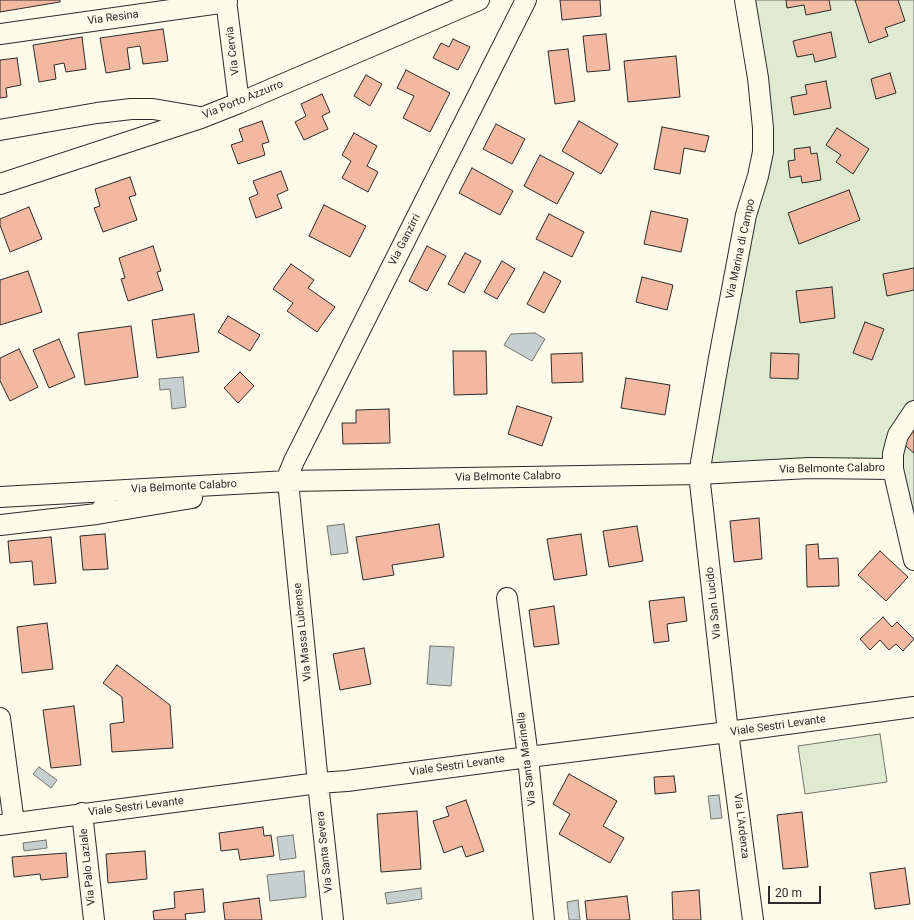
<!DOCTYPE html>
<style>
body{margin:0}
#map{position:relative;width:914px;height:920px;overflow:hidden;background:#fdfbea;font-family:Roboto,sans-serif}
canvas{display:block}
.scale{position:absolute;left:768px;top:886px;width:53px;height:18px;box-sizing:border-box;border:2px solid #2b2b2b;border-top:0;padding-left:5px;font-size:12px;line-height:14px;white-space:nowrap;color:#2b2b2b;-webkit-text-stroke:3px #fdfbea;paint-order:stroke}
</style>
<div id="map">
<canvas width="914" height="920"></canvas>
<div class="scale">20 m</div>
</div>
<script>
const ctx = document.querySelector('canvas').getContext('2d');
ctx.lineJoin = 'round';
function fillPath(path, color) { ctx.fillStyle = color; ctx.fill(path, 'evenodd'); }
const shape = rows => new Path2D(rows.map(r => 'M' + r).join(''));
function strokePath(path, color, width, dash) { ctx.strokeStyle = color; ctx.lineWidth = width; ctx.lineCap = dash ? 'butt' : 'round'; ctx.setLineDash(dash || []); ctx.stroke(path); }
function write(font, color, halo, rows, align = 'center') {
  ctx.font = font + ' Roboto,sans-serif'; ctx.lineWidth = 3; ctx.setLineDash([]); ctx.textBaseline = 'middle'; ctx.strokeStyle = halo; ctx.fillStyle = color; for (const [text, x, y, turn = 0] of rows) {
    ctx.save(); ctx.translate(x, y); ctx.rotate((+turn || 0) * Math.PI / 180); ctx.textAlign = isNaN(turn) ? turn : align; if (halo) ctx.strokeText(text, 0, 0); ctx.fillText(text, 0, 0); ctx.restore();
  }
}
const green = shape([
 [735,0,914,0,914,411,893,469,699,474,762,160,735,0],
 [914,416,914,547,896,468,914,416],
 [880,734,887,782,805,794,798,746,880,734]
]);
const water = shape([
 [535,333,545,339,532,361,504,345,511,334,535,333],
 [183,377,186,407,172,409,170,389,160,390,159,379,183,377],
 [344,524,348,553,331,555,327,526,344,524],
 [430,646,454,647,451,686,427,684,430,646],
 [39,767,57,780,51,788,33,774,39,767],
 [719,795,722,818,711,819,708,796,719,795],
 [293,835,296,858,280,860,277,837,293,835],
 [46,840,47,848,24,851,23,843,46,840],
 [304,871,306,897,270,901,267,875,304,871],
 [421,888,422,899,387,904,385,893,421,888],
 [578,900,580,920,569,920,567,902,578,900]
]);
const building = shape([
 [0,0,60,0,60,2,0,12,0,0],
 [560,0,600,0,601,16,562,20,560,0],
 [786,0,829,0,831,10,806,15,804,5,787,8,786,0],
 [855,0,898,0,905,21,885,28,888,36,869,43,855,0],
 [163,29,168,61,143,64,140,46,127,48,130,69,106,73,100,38,163,29],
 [831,32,836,57,815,62,813,54,797,57,793,41,831,32],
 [606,34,610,70,587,72,583,36,606,34],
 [82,37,86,69,66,72,64,63,54,65,56,79,39,82,33,45,82,37],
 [453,39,470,47,458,70,433,58,441,43,449,47,453,39],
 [568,49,575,101,555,104,548,51,568,49],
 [676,56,680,97,628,102,624,61,676,56],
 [17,58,21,85,6,88,7,97,0,98,0,60,17,58],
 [406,70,450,93,430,132,403,118,414,96,397,88,406,70],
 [890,73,896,93,876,99,871,79,890,73],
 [366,75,382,84,370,106,354,96,366,75],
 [826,81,831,108,794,115,791,97,807,94,805,85,826,81],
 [322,94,330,112,322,116,328,129,304,140,295,122,306,116,301,104,322,94],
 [262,121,269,142,262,144,265,155,238,164,231,145,243,141,239,129,262,121],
 [579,121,618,144,601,174,562,151,579,121],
 [496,124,525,139,512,164,483,149,496,124],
 [662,127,709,136,705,152,684,148,680,174,654,169,662,127],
 [837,128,869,149,853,174,836,162,841,155,826,145,837,128],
 [354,133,377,146,367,166,378,172,368,192,342,178,351,161,342,155,354,133],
 [810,147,811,154,817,153,821,180,802,183,801,176,790,178,788,161,795,160,794,149,810,147],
 [540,155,574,173,557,204,524,186,540,155],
 [472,168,513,191,500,215,459,193,472,168],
 [281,171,288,190,277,195,282,208,256,218,249,198,258,194,253,181,281,171],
 [130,177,136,195,129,197,137,220,103,232,94,208,100,206,95,189,130,177],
 [849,190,860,220,799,244,788,213,849,190],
 [324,205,366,226,350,257,309,236,324,205],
 [29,207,42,239,10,252,0,225,0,219,29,207],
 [651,211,688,219,681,252,644,244,651,211],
 [549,214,584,232,572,257,536,239,549,214],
 [153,246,161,271,157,272,163,290,128,301,121,279,125,278,119,258,153,246],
 [427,246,446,256,427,291,409,281,427,246],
 [465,253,481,261,464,293,448,284,465,253],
 [502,261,515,269,497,299,484,292,502,261],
 [291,264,314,280,308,288,335,307,317,332,287,311,293,303,273,289,291,264],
 [914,268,914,290,887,296,883,274,914,268],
 [28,271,42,312,0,325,0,280,28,271],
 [544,272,561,281,544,313,527,304,544,272],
 [642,277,673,285,667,310,636,302,642,277],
 [832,287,835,318,800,323,796,291,832,287],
 [194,314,199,352,157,358,152,320,194,314],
 [228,316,260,335,250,351,218,332,228,316],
 [865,322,884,329,872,360,853,353,865,322],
 [131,326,138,377,85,385,78,333,131,326],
 [59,339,75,377,49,388,33,350,59,339],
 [19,349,38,387,10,401,0,381,0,358,19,349],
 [453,351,486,351,487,394,454,395,453,351],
 [582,353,583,382,552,383,551,354,582,353],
 [771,353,799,354,798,379,770,378,771,353],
 [240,372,254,386,238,403,224,388,240,372],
 [626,378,670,385,665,415,621,408,626,378],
 [517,406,552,417,542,446,508,434,517,406],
 [389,409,390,443,343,444,342,423,356,423,356,410,389,409],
 [914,425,914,453,900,441,914,425],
 [759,518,762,559,734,562,730,521,759,518],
 [439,524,444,557,392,565,394,575,363,580,356,537,439,524],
 [637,526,643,561,609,567,603,531,637,526],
 [105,534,108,569,83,570,80,536,105,534],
 [581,534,587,575,554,580,547,539,581,534],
 [51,537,56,583,34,585,32,561,10,563,8,541,51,537],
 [818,544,819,559,838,558,839,586,807,587,806,545,818,544],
 [880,551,908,577,886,601,858,575,880,551],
 [684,597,687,621,667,624,669,641,654,643,649,601,684,597],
 [554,606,559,644,534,647,529,610,554,606],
 [883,617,892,627,897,622,914,639,903,651,896,644,889,650,880,640,870,650,860,639,883,617],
 [47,623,53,669,22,673,17,627,47,623],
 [364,648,371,684,340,690,333,654,364,648],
 [117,665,170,705,173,748,112,752,110,724,124,722,122,697,103,683,117,665],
 [74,706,81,765,51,768,43,710,74,706],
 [569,774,617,801,603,826,624,838,610,863,559,834,570,814,553,804,569,774],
 [674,776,676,792,655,794,654,777,674,776],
 [466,800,484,851,466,857,462,846,444,853,433,821,449,816,446,807,466,800],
 [417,811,421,869,381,872,377,814,417,811],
 [802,812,808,867,783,869,777,815,802,812],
 [263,827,264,836,271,835,274,856,240,860,238,849,221,851,219,833,263,827],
 [145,851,147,879,108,883,106,854,145,851],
 [66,853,68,877,41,880,40,874,14,877,12,857,66,853],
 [905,868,910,904,875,909,870,873,905,868],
 [203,889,205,912,185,914,186,920,154,920,153,911,175,908,174,892,203,889],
 [699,890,701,920,673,920,672,892,699,890],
 [627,896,630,920,587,920,585,901,627,896],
 [259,898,262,920,225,920,223,903,259,898]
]);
const minor = shape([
 [226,0,239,103],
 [745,0,758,78,763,128,763,152,758,176,746,215,719,358,699,474,728,732,753,920],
 [0,34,227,2],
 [0,130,97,113,131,109,153,109,200,117],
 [0,184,201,118,239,103,479,0],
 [914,411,898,435,896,442,893,454,893,469,914,560],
 [0,497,288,481,699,474,809,468,893,469],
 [97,514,192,498],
 [0,525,97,514,106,505],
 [507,598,528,757,544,920],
 [0,718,14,823],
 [82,813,94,920],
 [0,825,318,783,347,781,505,760,728,732,914,707],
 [333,920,318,783,288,481,289,473,294,461,526,0]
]);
const streetNames = [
 ["Via Resina",113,18,-8],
 ["Via Cervia",233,51,-97],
 ["Via Porto Azzurro",243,100,-22],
 ["Via Ganzirri",405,240,-63],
 ["Via Marina di Campo",741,249,-78],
 ["Via Belmonte Calabro",832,469,-1],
 ["Via Belmonte Calabro",508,477,-1],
 ["Via Belmonte Calabro",184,487,-3],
 ["Via San Lucido",714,603,-96],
 ["Via Massa Lubrense",303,632,-96],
 ["Viale Sestri Levante",778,726,-8],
 ["Via Santa Marinella",527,759,-97],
 ["Viale Sestri Levante",457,766,-8],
 ["Viale Sestri Levante",136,807,-7],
 ["Via L'Ardenza",741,826,83],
 ["Via Santa Severa",325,852,-96],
 ["Via Palo Laziale",88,867,-96]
];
fillPath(green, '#deebd1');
strokePath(green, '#74746e', 1);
fillPath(water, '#c7d0d0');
strokePath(water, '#74746e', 1);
fillPath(building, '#f2b8a0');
strokePath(building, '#2b2b2b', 1);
strokePath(minor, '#2b2b2b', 22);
strokePath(minor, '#fdfbea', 20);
write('11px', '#2b2b2b', '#fdfbea', streetNames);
</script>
